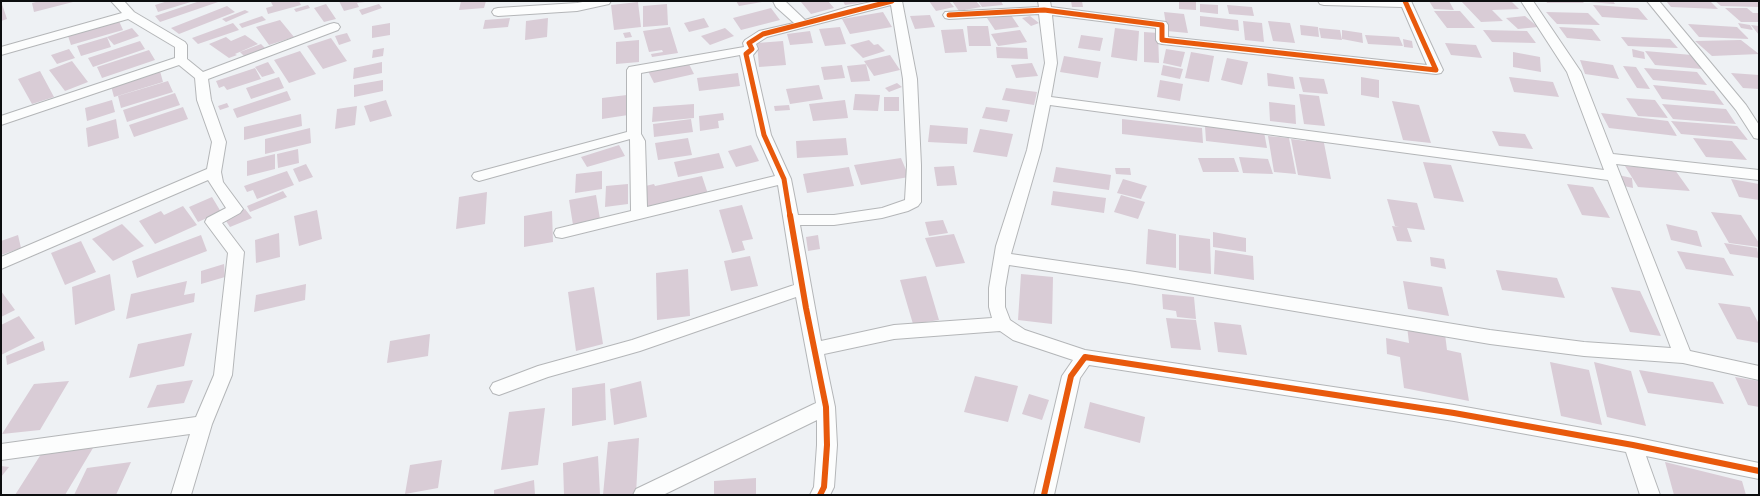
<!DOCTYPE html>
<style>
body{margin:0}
#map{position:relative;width:1760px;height:496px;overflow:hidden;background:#eef1f4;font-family:Barlow,sans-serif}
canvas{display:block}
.frame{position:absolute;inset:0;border:2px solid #0c0e0f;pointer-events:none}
</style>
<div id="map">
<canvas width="1760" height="496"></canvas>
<div class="frame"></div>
</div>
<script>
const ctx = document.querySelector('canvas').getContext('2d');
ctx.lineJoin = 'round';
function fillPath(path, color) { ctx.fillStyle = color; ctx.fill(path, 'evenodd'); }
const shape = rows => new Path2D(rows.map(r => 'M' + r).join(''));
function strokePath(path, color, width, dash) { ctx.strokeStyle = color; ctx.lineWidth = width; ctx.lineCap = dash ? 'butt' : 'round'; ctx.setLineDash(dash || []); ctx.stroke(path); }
const building = shape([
 [1,1,7,19,1,21],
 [40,1,73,1,73,2,34,12,32,3],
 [168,1,194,1,158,12,155,5],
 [200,1,221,1,160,22,155,16],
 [299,1,301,5,268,14,266,8,273,6,271,2,273,1],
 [339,1,364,1,365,2,357,3,359,7,344,11],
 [461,1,486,1,484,8,459,10],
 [736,1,762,1,762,2,739,6],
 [805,1,828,1,834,8,811,14,801,2],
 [843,1,865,1,865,2,845,5],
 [929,1,949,1,954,7,936,11],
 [952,1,976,1,981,7,959,11],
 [978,1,1001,1,1003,5,982,7],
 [1071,1,1082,1,1083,7,1072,7],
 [1179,1,1196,1,1196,10,1179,9],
 [1429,1,1449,1,1454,10,1434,9],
 [1461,1,1511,1,1519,9,1492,10,1503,21,1481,22],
 [1546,1,1582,1,1584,3,1547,3],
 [1589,1,1613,1,1615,4,1589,2],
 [1666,1,1710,1,1718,9,1671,7],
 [1715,1,1756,1,1759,3,1759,7,1721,6],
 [638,2,641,27,614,30,611,5],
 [326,4,336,19,324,22,314,8],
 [379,4,382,8,362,15,359,10],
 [667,4,668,25,643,27,643,6],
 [1200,4,1218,5,1218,14,1200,12],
 [308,5,310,8,296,12,294,9],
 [1227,5,1252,7,1254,16,1229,14],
 [1593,5,1638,8,1648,20,1602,17],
 [227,6,235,12,179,34,171,28],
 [771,8,780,20,741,30,733,18],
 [1725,8,1747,8,1753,13,1759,13,1759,22,1741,22],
 [245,10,249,12,226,22,222,19],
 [1434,11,1460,11,1475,28,1447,28],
 [883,12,892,27,850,34,842,19],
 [1164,12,1184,14,1188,33,1167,31],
 [1546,12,1588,13,1600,25,1557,24],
 [930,15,935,27,915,29,910,16],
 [1011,15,1019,27,995,30,987,18],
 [262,16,266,20,242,28,239,24],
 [1030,16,1039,23,1031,26,1022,18],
 [1200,16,1238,20,1239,31,1200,26],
 [1525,16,1538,27,1518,29,1506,18],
 [510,18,508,27,483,29,485,20],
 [548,18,547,37,525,40,526,21],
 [704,18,709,27,689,32,684,23],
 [280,20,294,37,269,45,256,27],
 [119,21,123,30,71,45,68,36],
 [1243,21,1262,23,1264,42,1245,40],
 [1268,21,1290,23,1295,43,1273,41],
 [233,23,239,30,198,44,192,38],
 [390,23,390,35,372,38,372,26],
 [1738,23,1750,25,1753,30,1741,28],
 [1688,24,1737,27,1749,39,1699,37],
 [1300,25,1318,27,1319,37,1301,35],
 [1751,25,1759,26,1759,35],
 [967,26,988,26,991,46,969,46],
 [670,27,678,53,652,57,651,54,663,52,662,50,649,52,643,31],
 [840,27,846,44,825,46,819,29],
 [1559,27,1592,29,1601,41,1567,38],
 [132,28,139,36,114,45,107,37],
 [725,28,734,36,710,45,701,36],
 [1115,28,1139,31,1137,61,1111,57],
 [1319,28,1340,30,1342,40,1321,38],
 [963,29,967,52,945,53,941,30],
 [1020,30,1027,42,998,46,991,34],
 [1342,30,1362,33,1363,43,1342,39],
 [1483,30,1527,31,1536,43,1492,42],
 [810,31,813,43,790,45,787,34],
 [630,32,632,37,625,38,623,33],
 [1144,32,1158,33,1159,63,1144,62],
 [347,33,351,41,339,45,335,36],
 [245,35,258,44,235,54,237,55,229,58,209,44,226,37,231,41],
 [1081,35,1103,38,1100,51,1078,48],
 [1365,35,1399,37,1403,46,1368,44],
 [107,37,111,47,81,56,77,46],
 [1621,37,1670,39,1678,48,1628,46],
 [331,38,347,61,323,69,307,46],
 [1403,39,1412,41,1413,48,1404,47],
 [639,40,639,62,616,64,616,42],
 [869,40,874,45,878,44,885,51,863,58,850,45],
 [1741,40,1759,54,1712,56,1695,41],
 [140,41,145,49,93,67,88,58],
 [783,41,786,65,759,67,757,43],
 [1445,43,1476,45,1482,58,1451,55],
 [261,44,267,50,246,58,240,52],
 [996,47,1027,48,1028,59,997,58],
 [384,48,383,56,372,58,373,50],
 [69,49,75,58,57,64,51,55],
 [1166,49,1185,52,1181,67,1163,63],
 [1632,49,1644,52,1645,59,1633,57],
 [149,50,155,60,102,78,97,67],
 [300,51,316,74,289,83,274,60],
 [1645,51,1692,55,1702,69,1655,65],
 [1191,52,1214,56,1209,82,1185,78],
 [1513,52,1540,57,1541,72,1513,67],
 [890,55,900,70,874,76,864,61],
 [1064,56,1101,62,1098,78,1060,72],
 [1227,58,1248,62,1242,85,1221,80],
 [1580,60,1613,65,1619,79,1585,74],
 [72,61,88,82,65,91,49,70],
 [268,62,275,73,262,77,255,67],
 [382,62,382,73,353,79,354,68],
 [688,62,694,74,654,83,648,71],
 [1032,63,1038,76,1016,78,1011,65],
 [866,64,870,81,851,82,847,66],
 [842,65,845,78,824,80,821,67],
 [1163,65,1183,69,1180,79,1161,75],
 [1623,66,1636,67,1650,89,1637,88],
 [255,68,261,79,227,90,224,86,219,88,216,81],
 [1644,68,1697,72,1707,85,1653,80],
 [40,71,54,97,32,104,18,79],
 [160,71,163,82,114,97,111,86],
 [738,73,740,86,699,91,697,78],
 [1267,73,1293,77,1295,89,1268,86],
 [1731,73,1759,75,1759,89,1743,88],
 [279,77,284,88,251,99,246,88],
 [1299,77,1324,79,1328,94,1303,92],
 [1361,77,1379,80,1379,98,1361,95],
 [1509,77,1553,82,1559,97,1514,92],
 [383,80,383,91,354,97,354,85],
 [1160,80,1183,84,1180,101,1157,97],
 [168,81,173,92,121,108,118,96],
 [897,83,902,87,889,92,885,88],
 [819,85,823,99,790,104,786,89],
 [1653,85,1714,91,1724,105,1662,99],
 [1006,88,1037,92,1034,105,1002,100],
 [287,91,291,100,237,118,233,109],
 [175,93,180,105,127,122,123,110],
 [855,94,880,95,878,111,853,110],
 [1299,94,1319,96,1325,126,1304,124],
 [627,95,628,115,602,119,602,98],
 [884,97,899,97,899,111,884,111],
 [1626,98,1655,100,1668,118,1638,116],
 [112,100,115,112,87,121,85,108],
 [386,100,392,116,370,122,364,106],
 [845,100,848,118,813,121,809,104],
 [1392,101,1419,105,1431,143,1403,140],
 [1269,102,1295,105,1296,124,1270,121],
 [227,103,229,107,220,110,218,106],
 [694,104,694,118,652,122,653,107],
 [1662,104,1726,109,1736,124,1673,119],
 [789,105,790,110,775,111,774,106],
 [357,106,355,125,335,129,337,109],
 [183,107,188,119,134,137,129,125],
 [986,107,1010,110,1007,122,982,118],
 [723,113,724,120,718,121,719,128,700,131,699,116],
 [1601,113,1668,121,1677,136,1609,128],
 [301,114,302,126,244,140,244,127],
 [116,119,119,138,88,147,86,128],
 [691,119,693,132,654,137,653,124],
 [1122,119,1202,128,1203,143,1122,134],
 [1671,121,1737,126,1748,140,1681,134],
 [930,125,968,128,967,144,928,142],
 [1205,126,1264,132,1267,148,1206,141],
 [310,128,311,143,265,154,265,139],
 [980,129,1013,134,1007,157,973,152],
 [1492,131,1525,134,1533,149,1499,146],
 [1268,136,1289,138,1296,174,1274,172],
 [1306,136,1323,138,1331,179,1298,175,1291,139,1306,141],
 [688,138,692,155,658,160,655,143],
 [846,138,848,155,797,158,796,141],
 [1693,138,1732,141,1747,160,1706,157],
 [619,145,625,156,587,167,581,157],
 [751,145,759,161,736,167,728,151],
 [298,149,299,163,278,168,277,154],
 [719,153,724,168,678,177,674,162],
 [275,154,275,169,247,176,247,161],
 [1239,157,1268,159,1273,174,1243,173],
 [901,158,909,177,861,185,854,165],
 [1198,158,1234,158,1239,172,1203,172],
 [1423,162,1451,165,1464,202,1434,198],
 [306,164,313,177,299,182,293,169],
 [954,166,957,185,937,186,934,167],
 [1625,166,1675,170,1690,191,1638,187],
 [849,167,854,186,807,193,803,174],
 [1056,167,1111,175,1109,190,1053,182],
 [1115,168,1130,168,1131,175,1116,174],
 [287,171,294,185,257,199,253,190,247,192,244,186],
 [602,171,602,189,575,193,576,174],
 [1618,175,1632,178,1633,188,1619,185],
 [702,176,708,194,647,208,641,187,654,184,655,186],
 [1123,179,1147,186,1141,199,1117,193],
 [1731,179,1759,184,1759,200,1739,197],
 [628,184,628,204,605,207,606,186],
 [1567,184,1593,187,1610,218,1582,215],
 [283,191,287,197,250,212,247,206],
 [1053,191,1106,198,1104,213,1051,205],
 [487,192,485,224,456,229,459,197],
 [596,195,600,219,573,225,569,200],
 [1121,195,1145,202,1138,219,1114,212],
 [212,197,221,212,198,222,189,207],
 [1387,199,1417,203,1425,230,1407,228,1412,242,1397,241,1392,226,1399,227,1395,226],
 [742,205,753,239,742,241,745,250,732,253,719,210],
 [183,206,197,225,155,244,139,221,161,211,164,215],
 [245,209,252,218,230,227,224,218],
 [317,210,322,239,299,246,294,216],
 [552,211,553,242,524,247,524,216],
 [1711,212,1741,215,1759,243,1759,247,1729,243],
 [943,220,948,233,929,236,925,222],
 [122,224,144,246,113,261,92,239],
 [1666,224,1697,231,1702,247,1671,240],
 [1148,229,1176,234,1176,268,1146,264],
 [1213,232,1246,238,1246,252,1213,247],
 [279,233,280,257,256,263,255,240],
 [954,234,965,263,936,267,925,238],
 [18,235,21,248,1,255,1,241],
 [201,235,207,251,137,278,132,261],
 [818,235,820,249,808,251,806,237],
 [1179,235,1210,239,1211,274,1179,270],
 [81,241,96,272,65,285,51,253],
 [1724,243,1757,248,1759,258,1730,254],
 [1215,250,1253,256,1254,280,1214,274],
 [1677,251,1724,258,1734,276,1686,269],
 [750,256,758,286,731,291,724,261],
 [1430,257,1444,259,1446,269,1431,266],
 [224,264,225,277,201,284,201,271],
 [688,269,690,316,657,320,656,273],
 [1496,270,1557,278,1565,298,1502,290],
 [110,274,115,310,75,325,72,287],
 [1021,274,1053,277,1052,324,1018,320],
 [926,276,939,320,913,324,900,280],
 [187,281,184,295,195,293,194,302,126,319,131,294],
 [1403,281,1442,287,1449,316,1408,309],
 [306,284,305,300,254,312,256,295],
 [594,287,603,344,576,351,568,292],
 [1611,287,1640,291,1661,336,1630,332],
 [1,291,15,310,1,317],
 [1162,294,1194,297,1196,319,1177,317,1176,311,1163,309],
 [1718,303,1750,307,1759,324,1759,343,1737,339],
 [19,316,35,338,1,355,1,325],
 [1166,318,1196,320,1201,350,1171,348],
 [1214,322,1241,325,1247,355,1218,352],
 [1407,326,1445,334,1447,350,1461,353,1469,401,1404,388,1400,357,1387,354,1386,338,1409,343],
 [192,333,184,366,129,378,138,344],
 [430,334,428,356,387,363,390,341],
 [43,341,45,350,7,365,6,356],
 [1550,362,1589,370,1602,425,1561,416],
 [1594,362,1631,371,1646,426,1607,417],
 [1639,370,1713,382,1724,404,1648,393],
 [975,376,1018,386,1008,422,964,412],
 [1735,377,1759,381,1759,407,1748,405],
 [193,380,184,403,147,408,157,385],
 [69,381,40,430,2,434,34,384],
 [641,381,647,417,614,425,610,389],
 [605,383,606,420,572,426,572,388],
 [1029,394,1049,400,1042,420,1022,414],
 [1090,402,1145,417,1140,443,1084,428],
 [545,408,538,465,501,470,509,412],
 [639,438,636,494,603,495,608,442],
 [93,448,65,495,15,495,43,451],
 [598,456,600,495,564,495,563,463],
 [442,460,438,488,405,494,410,465],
 [131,462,116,495,74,495,87,468],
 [1665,462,1742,481,1746,495,1674,495],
 [1,466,9,467,1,477],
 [756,478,756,495,714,495,714,481],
 [534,480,535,495,494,495,494,490]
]);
const minor = shape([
 [111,1,124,1,134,12,185,42,187,45,187,59,203,72,330,24,334,23,338,24,340,27,338,30,208,79,211,100,226,142,221,172,223,182,243,209,240,213,222,223,244,252,232,375,212,424,191,495,171,495,190,434,1,460,1,444,196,417,214,375,228,253,205,222,207,218,226,208,208,180,1,269,1,257,207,169,212,142,197,100,195,78,179,65,1,125,1,116,175,58,175,47,128,19,1,55,1,47,122,13,111,1],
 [588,1,611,1,609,4,577,11,498,16,494,15,492,12,494,9,498,8,577,3,588,1],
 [773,1,785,1,805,20,848,7,876,1,902,1,917,79,921,165,921,202,918,206,908,211,882,218,834,225,800,225,821,341,894,325,992,318,989,307,989,288,996,246,1027,150,1045,63,1039,14,949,19,945,18,943,15,945,12,1039,7,1038,1,1050,1,1051,7,1166,22,1168,25,1168,37,1427,65,1402,7,1324,5,1320,4,1318,1,1411,1,1443,70,1441,73,1436,74,1162,44,1158,43,1156,40,1156,28,1052,15,1057,63,1051,97,1604,170,1567,72,1521,1,1533,1,1581,72,1613,154,1759,170,1759,180,1616,164,1690,351,1759,366,1759,380,1683,363,1584,356,1490,344,1129,283,1009,265,1005,288,1005,307,1010,320,1025,330,1085,350,1454,405,1633,437,1759,463,1759,479,1646,456,1660,495,1640,495,1626,452,1454,421,1089,365,1080,378,1054,495,1034,495,1062,376,1073,360,1013,340,1000,331,894,339,824,354,835,407,837,445,834,487,830,495,810,495,814,487,817,445,817,420,663,495,633,495,636,489,816,403,796,297,640,351,548,377,499,395,493,393,490,388,493,383,538,366,632,340,794,285,778,185,562,238,556,237,554,233,556,229,631,211,630,139,479,181,474,179,472,176,474,173,627,132,627,70,629,67,744,47,743,43,745,40,759,31,794,23,776,7,773,1],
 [891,5,903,79,907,165,905,200,882,208,834,215,798,215,791,179,771,135,753,55,758,49,756,44,767,37,891,5],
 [740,55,757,135,775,176,647,207,645,141,641,134,641,73,740,55],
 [1050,105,1608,180,1671,348,1584,342,1490,330,1129,271,1011,254,1041,150,1050,105],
 [1647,1,1659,1,1746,105,1759,125,1759,139,1754,138,1736,110,1647,1]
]);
const cyclewayFar1 = shape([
 [949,15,1044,10,1162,25,1162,40,1436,70,1405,1],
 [790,216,784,179,764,135,746,54,752,49,749,43,763,34,892,1]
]);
const cycleway = shape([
 [790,215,806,308,826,407,827,445,824,487,820,495],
 [1044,495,1071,376,1085,357,1454,413,1633,445,1759,471]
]);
fillPath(building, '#d9ccd6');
strokePath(minor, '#b4b6b8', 2);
fillPath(minor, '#fcfdfd');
strokePath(cyclewayFar1, '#e8590c', 5);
strokePath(cycleway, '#e8590c', 6);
</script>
